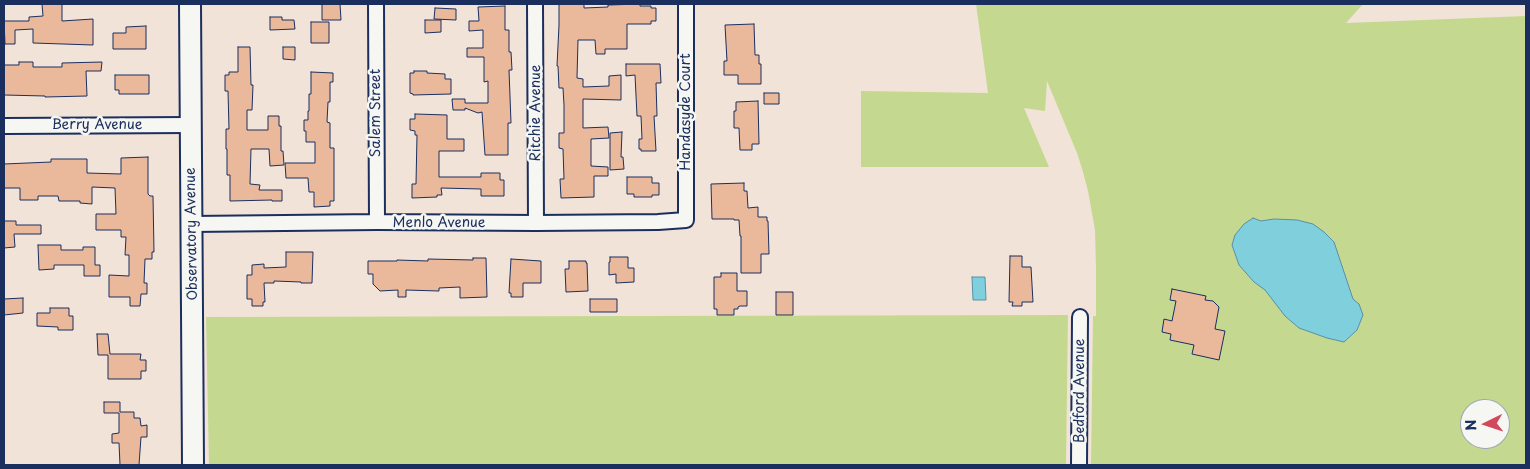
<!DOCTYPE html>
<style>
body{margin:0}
#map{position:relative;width:1530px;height:469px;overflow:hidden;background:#f2e3d8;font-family:"Playpen Sans",sans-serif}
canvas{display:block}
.frame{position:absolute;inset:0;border:5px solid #1b2f5e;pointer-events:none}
.north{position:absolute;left:1460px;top:399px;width:50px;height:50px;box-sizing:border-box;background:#f6f6f2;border:1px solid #9ea6b7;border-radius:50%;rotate:266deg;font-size:14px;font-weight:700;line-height:20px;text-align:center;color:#1b2f5e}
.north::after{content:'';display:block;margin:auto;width:18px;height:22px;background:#d1495b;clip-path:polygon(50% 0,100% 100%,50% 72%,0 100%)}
</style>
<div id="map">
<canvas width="1530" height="469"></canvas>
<div class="frame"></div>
<div class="north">N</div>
</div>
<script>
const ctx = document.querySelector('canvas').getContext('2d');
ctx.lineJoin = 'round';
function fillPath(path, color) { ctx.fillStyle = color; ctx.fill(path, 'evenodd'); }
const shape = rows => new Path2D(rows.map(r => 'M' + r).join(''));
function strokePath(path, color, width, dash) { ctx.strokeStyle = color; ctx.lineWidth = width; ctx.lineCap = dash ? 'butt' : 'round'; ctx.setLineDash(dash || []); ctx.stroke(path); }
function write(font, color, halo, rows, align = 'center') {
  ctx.font = font + ' "Playpen Sans",sans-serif'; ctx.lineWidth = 5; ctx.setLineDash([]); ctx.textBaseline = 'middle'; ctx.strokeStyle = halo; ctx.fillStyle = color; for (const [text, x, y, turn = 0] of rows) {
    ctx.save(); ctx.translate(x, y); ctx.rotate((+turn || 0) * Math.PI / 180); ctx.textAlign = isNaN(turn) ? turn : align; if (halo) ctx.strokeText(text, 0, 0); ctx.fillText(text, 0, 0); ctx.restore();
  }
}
const green = shape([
 [976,4,1363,4,1346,23,1526,16,1526,465,1091,465,1093,316,1096,316,1096,269,1095,230,1088,191,1083,172,1077,153,1047,81,1045,111,1024,108,1049,167,861,167,861,91,988,93],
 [1470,409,1500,409,1500,439,1470,439],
 [1068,315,1066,465,209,465,206,317]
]);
const water = shape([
 [1253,218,1261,221,1274,219,1297,220,1313,224,1324,232,1334,242,1353,299,1359,304,1363,315,1357,330,1344,342,1327,338,1299,328,1285,316,1265,290,1254,282,1239,265,1232,245,1235,235,1244,224,1253,218],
 [972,277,985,277,986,300,973,300,972,277]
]);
const building = shape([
 [42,4,62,4,62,21,93,19,93,45,33,43,33,29,15,30,15,44,5,44,4,21,29,21,29,17,43,16,42,4],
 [322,4,340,4,341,20,322,20,322,4],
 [559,4,584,4,584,8,608,7,608,5,640,4,640,6,651,6,651,8,656,8,656,21,651,21,651,24,627,24,627,49,605,49,605,54,596,54,595,40,578,40,577,78,583,79,583,87,609,86,609,76,621,75,621,100,583,99,583,128,608,127,609,138,591,139,591,166,608,167,608,176,594,176,594,197,561,198,560,179,564,179,563,149,559,148,559,133,564,133,564,105,563,88,559,88,558,66,557,66,559,25,559,4],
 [505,6,505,30,509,30,509,52,511,52,512,70,509,70,511,123,508,123,508,155,485,155,482,112,478,113,465,108,465,110,453,110,452,99,465,99,465,103,488,103,488,81,484,82,484,57,467,57,467,48,483,48,483,30,469,31,469,21,479,21,478,7,505,6],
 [435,8,456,9,456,20,434,19,435,8],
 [270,17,282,17,282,20,294,20,295,29,270,30,270,17],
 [425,20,441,20,441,32,425,33,425,20],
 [311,22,329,22,329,43,311,43,311,22],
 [754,24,755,55,759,55,759,64,761,64,761,84,738,84,738,75,724,75,724,61,727,61,725,25,754,24],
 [146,26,146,49,113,49,113,33,126,33,126,27,146,26],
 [238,47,250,47,251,85,253,85,252,110,247,110,247,130,268,130,268,116,279,116,279,126,281,126,281,151,283,151,284,165,270,166,269,149,251,149,250,184,260,185,259,190,282,190,282,201,272,201,272,200,230,201,230,175,227,175,227,149,226,149,226,129,229,129,228,91,225,91,225,75,229,75,229,72,238,72,238,47],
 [283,47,295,47,295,60,283,59,283,47],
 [19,62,33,62,33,67,62,67,62,63,102,62,101,71,86,71,87,96,45,97,45,96,4,95,4,65,19,65,19,62],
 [626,64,660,64,661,83,656,83,657,116,654,116,656,151,641,151,641,149,639,149,639,139,642,139,641,116,637,116,635,75,626,76,626,64],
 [414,71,427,71,427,73,445,74,445,79,451,79,451,94,413,95,413,94,410,93,410,73,414,73,414,71],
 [311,72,333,73,333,82,330,82,330,102,328,102,327,122,330,123,330,148,334,148,334,201,330,201,330,206,314,207,314,192,309,192,308,178,286,178,285,163,315,163,315,142,306,142,306,131,304,131,304,120,308,120,308,111,309,111,309,94,311,94,311,72],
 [115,75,149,75,149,94,119,94,119,90,115,90,115,75],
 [764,93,779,93,779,104,764,104,764,93],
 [758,101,759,144,752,144,752,150,740,150,739,128,734,128,734,111,736,111,736,102,758,101],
 [415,114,447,115,447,139,464,139,464,151,439,151,439,177,481,177,481,173,500,173,500,180,504,180,504,196,481,196,481,189,441,188,442,195,437,195,437,197,412,198,412,184,416,184,417,135,415,135,415,131,410,130,410,119,415,119,415,114],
 [622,132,621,157,623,157,624,169,610,170,610,133,622,132],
 [148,157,148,194,150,196,153,196,154,252,152,252,152,259,145,259,144,283,147,283,147,294,141,294,140,306,130,306,130,297,109,297,109,275,129,276,129,255,125,255,126,237,121,237,121,230,96,230,96,214,116,214,115,188,92,187,92,204,80,203,80,201,59,201,58,196,38,196,38,200,20,200,20,188,4,188,4,164,51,162,51,159,87,159,87,173,121,174,121,158,148,157],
 [627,177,652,177,652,183,659,183,659,195,652,195,652,197,634,197,634,194,627,194,627,177],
 [744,183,744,191,747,191,748,208,758,207,758,217,767,217,767,221,768,221,769,254,761,254,761,273,741,273,741,236,740,236,739,220,734,220,734,219,712,219,711,184,744,183],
 [4,221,16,221,16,225,41,225,41,234,14,234,15,247,4,248,4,221],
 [38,245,61,245,61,250,83,250,83,247,95,247,95,265,100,265,100,276,84,276,84,265,54,265,54,269,39,270,38,245],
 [286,252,313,252,312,283,301,283,301,282,274,281,274,283,264,283,265,302,263,302,263,306,252,306,252,299,247,299,247,275,252,275,252,265,264,264,264,268,286,267,286,252],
 [1010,256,1022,256,1022,267,1031,267,1033,302,1022,302,1022,306,1012,306,1013,302,1009,302,1010,256],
 [610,257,628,257,628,268,634,268,634,282,616,283,616,274,609,275,609,262,610,262,610,257],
 [473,258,486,258,487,297,460,298,460,287,439,288,439,291,406,290,406,297,398,297,398,290,380,291,373,284,373,274,368,274,368,261,397,261,397,260,428,261,428,259,473,260,473,258],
 [511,259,541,261,541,283,523,283,523,297,511,297,511,293,509,293,511,259],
 [569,261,586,261,586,263,587,263,588,291,566,292,565,269,569,269,569,261],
 [721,273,737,273,737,291,747,291,747,306,740,306,738,307,738,309,734,309,734,315,717,315,717,309,714,309,714,277,721,277,721,273],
 [1172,289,1206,296,1205,300,1213,301,1219,307,1215,329,1225,331,1219,360,1192,354,1194,345,1170,340,1171,334,1162,332,1164,319,1172,321,1176,301,1170,300,1172,289],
 [776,292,793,292,793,315,776,315,776,292],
 [23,298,23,313,4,315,4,299,23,298],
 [590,299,617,299,617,312,590,312,590,299],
 [50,308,69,308,69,316,73,316,73,330,58,330,58,327,37,326,37,313,50,313,50,308],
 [97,334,108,334,110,354,141,354,140,360,146,360,146,371,141,371,141,379,108,379,108,355,98,355,97,334],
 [104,402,120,402,120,412,134,412,134,418,140,418,141,426,147,425,147,437,141,437,139,465,120,465,119,443,112,443,112,434,119,433,119,413,104,413,104,402]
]);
const street = shape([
 [376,4,377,222],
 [535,4,536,223],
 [4,126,190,125],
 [192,224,377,222,536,223,658,222,686,220,686,4],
 [1079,465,1080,317]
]);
const secondary = shape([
 [190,4,193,465]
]);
const streetNames = [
 ["Handasyde Court",686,112,-90],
 ["Salem Street",376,113,-90],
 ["Ritchie Avenue",536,113,-90],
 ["Berry Avenue",97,125],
 ["Menlo Avenue",439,223],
 ["Observatory Avenue",192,234,-91],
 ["Bedford Avenue",1080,391,-90]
];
fillPath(green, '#c4d98f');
fillPath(water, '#80cfdd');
strokePath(water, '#588faa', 1);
fillPath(building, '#eab89b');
strokePath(building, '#1b2f5e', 1);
strokePath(street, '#1b2f5e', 18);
strokePath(secondary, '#1b2f5e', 24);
strokePath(street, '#f6f6f2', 14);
strokePath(secondary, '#f6f6f2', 20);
write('14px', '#1b2f5e', '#f6f6f2', streetNames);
</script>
